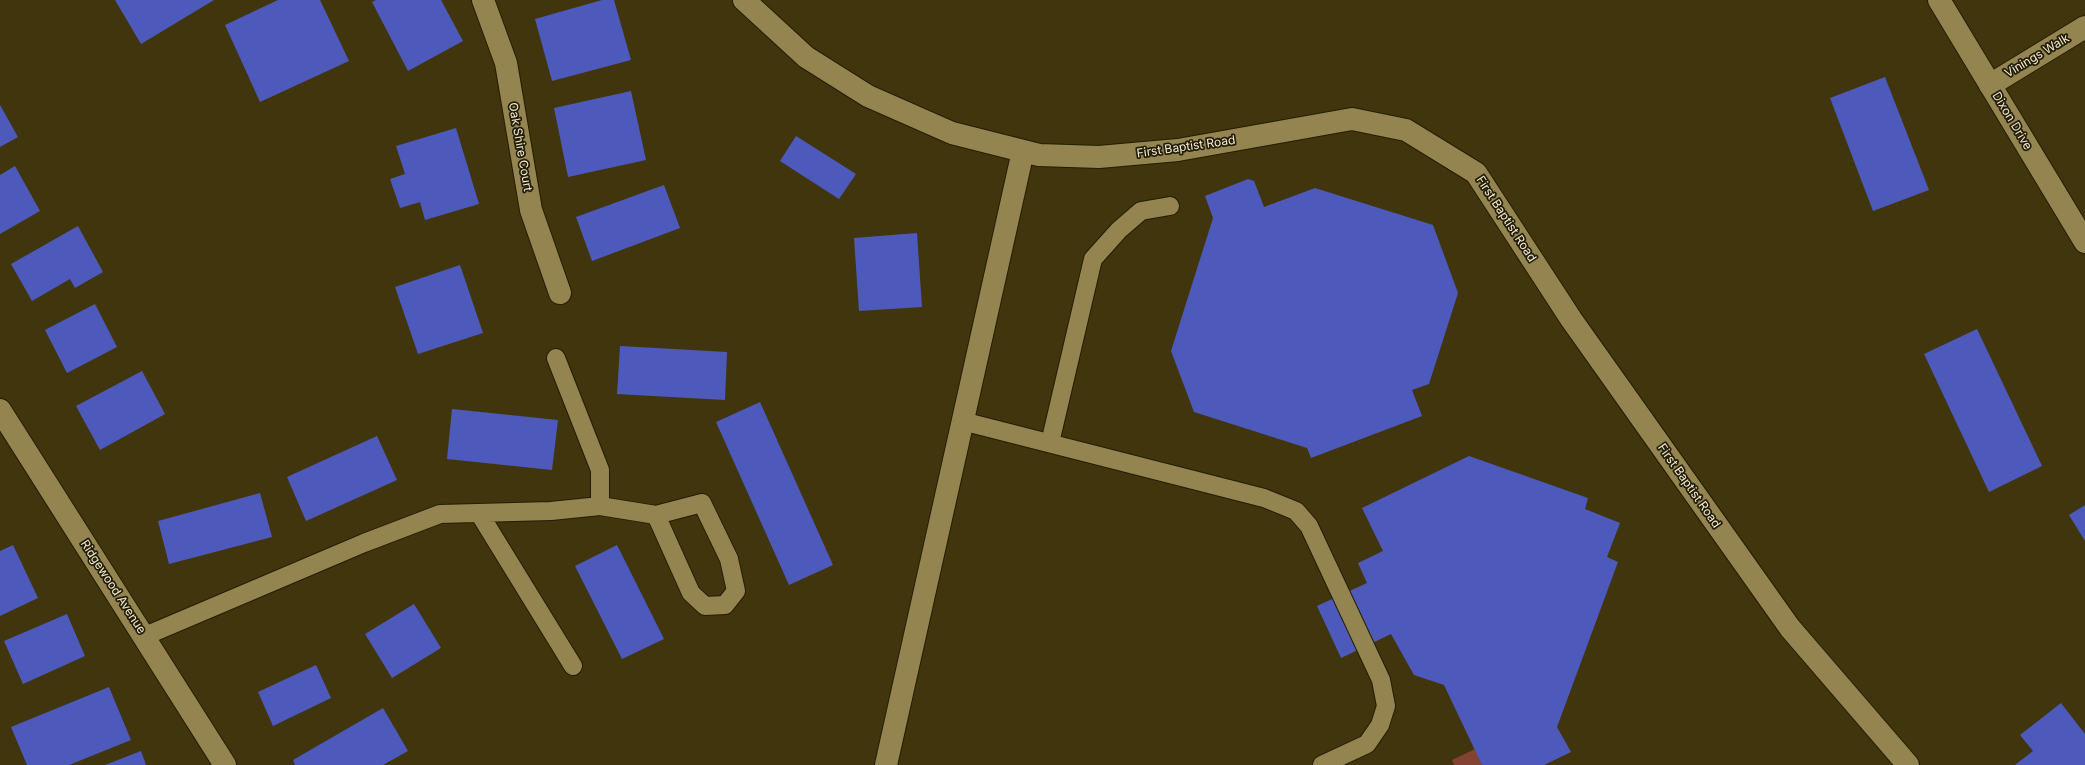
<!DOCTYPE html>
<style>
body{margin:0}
canvas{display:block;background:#40350c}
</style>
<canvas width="2085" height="765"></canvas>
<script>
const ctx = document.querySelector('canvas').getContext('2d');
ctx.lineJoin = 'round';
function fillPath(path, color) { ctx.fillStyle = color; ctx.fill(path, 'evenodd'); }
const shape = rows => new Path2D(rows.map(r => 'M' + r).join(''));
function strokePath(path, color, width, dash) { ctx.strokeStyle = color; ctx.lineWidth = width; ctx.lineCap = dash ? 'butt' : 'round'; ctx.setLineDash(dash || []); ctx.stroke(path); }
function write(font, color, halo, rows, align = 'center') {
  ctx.font = font + ' Inter,sans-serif'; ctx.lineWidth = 3.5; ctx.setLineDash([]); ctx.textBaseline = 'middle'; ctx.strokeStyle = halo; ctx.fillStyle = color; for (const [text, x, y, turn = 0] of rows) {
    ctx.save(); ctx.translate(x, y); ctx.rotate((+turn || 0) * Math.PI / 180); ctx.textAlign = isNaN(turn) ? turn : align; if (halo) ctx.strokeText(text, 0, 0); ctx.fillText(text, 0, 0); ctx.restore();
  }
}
const green = shape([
 [1475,749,1482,765,1454,765,1452,760]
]);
const building = shape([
 [115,0,214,0,141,44],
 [278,0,320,0,349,61,260,102,225,25],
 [376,0,441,0,463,41,408,71,372,2],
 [602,0,614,0,631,60,552,81,535,19],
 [1885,77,1929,190,1873,211,1830,98],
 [631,91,646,160,568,177,554,108],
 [0,105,18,137,0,147],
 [456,128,479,204,425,220,420,202,400,208,390,179,405,174,396,146],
 [796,136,856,174,839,199,780,161],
 [15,166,40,211,0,234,0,175],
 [1248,179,1254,181,1264,207,1315,188,1433,225,1458,293,1429,384,1412,390,1422,416,1311,458,1307,448,1194,412,1171,351,1213,218,1205,196],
 [664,185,680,228,592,261,576,217],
 [78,226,103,272,75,288,70,279,32,301,11,264],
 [917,233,922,307,859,311,854,238],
 [460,265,483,333,418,354,395,287],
 [95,304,117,347,67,373,45,330],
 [1977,329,2042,466,1989,492,1924,354],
 [620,346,727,352,725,400,617,394],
 [142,371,165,414,100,450,76,406],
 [760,402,833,565,789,585,716,422],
 [452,409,558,420,552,470,447,459],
 [377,436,397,480,306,521,287,477],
 [1469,456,1588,498,1585,509,1620,523,1607,557,1618,562,1557,727,1571,752,1544,765,1482,765,1444,685,1414,675,1391,634,1341,658,1317,606,1367,583,1358,563,1383,551,1362,508],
 [260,493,272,537,169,564,158,521],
 [2085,505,2085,541,2069,515],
 [13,545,38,598,0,616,0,551],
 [617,545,664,639,622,659,575,566],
 [414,604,441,648,392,678,365,634],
 [67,614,85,656,23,684,4,641],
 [316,665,331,698,273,726,258,692],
 [109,687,131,740,69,765,27,765,11,727],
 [2061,703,2085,734,2085,765,2015,765,2033,751,2020,735],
 [383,708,408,751,383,765,295,765,293,760],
 [141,751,146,765,105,765]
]);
const service = shape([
 [962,421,1264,498,1296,511,1309,526,1381,680,1386,706,1380,725,1367,744,1322,765],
 [1050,443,1093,259,1119,230,1141,211,1170,206],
 [600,506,656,515,691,593,705,606,725,605,736,591,729,559,702,503,656,515],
 [479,513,573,666],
 [145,636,364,543,440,514,551,511,600,506,600,470,556,358]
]);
const minor = shape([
 [483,0,506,63,531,210,560,293],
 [744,0,806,57,868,96,952,133,1039,155,1099,157,1178,150,1352,119,1406,130,1476,173,1571,319,1790,628,1908,765],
 [1990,85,2085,27],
 [0,410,225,765],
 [886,765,1023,151]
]);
const tertiary = shape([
 [1939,0,2085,242]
]);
const streetNames = [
 ["Vinings Walk",2037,56,-31],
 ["Dixon Drive",2012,121,59],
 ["Oak Shire Court",520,147,80],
 ["First Baptist Road",1186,147,-8],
 ["First Baptist Road",1506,219,57],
 ["First Baptist Road",1689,486,55],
 ["Ridgewood Avenue",113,587,57]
];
fillPath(green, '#844233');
fillPath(building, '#4d5abc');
strokePath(service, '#241d02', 20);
strokePath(minor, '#241d02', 24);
strokePath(tertiary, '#241d02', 24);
strokePath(service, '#938450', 18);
strokePath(minor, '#938450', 22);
strokePath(tertiary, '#938450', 22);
write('12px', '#f4ecd1', '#231d07', streetNames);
</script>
